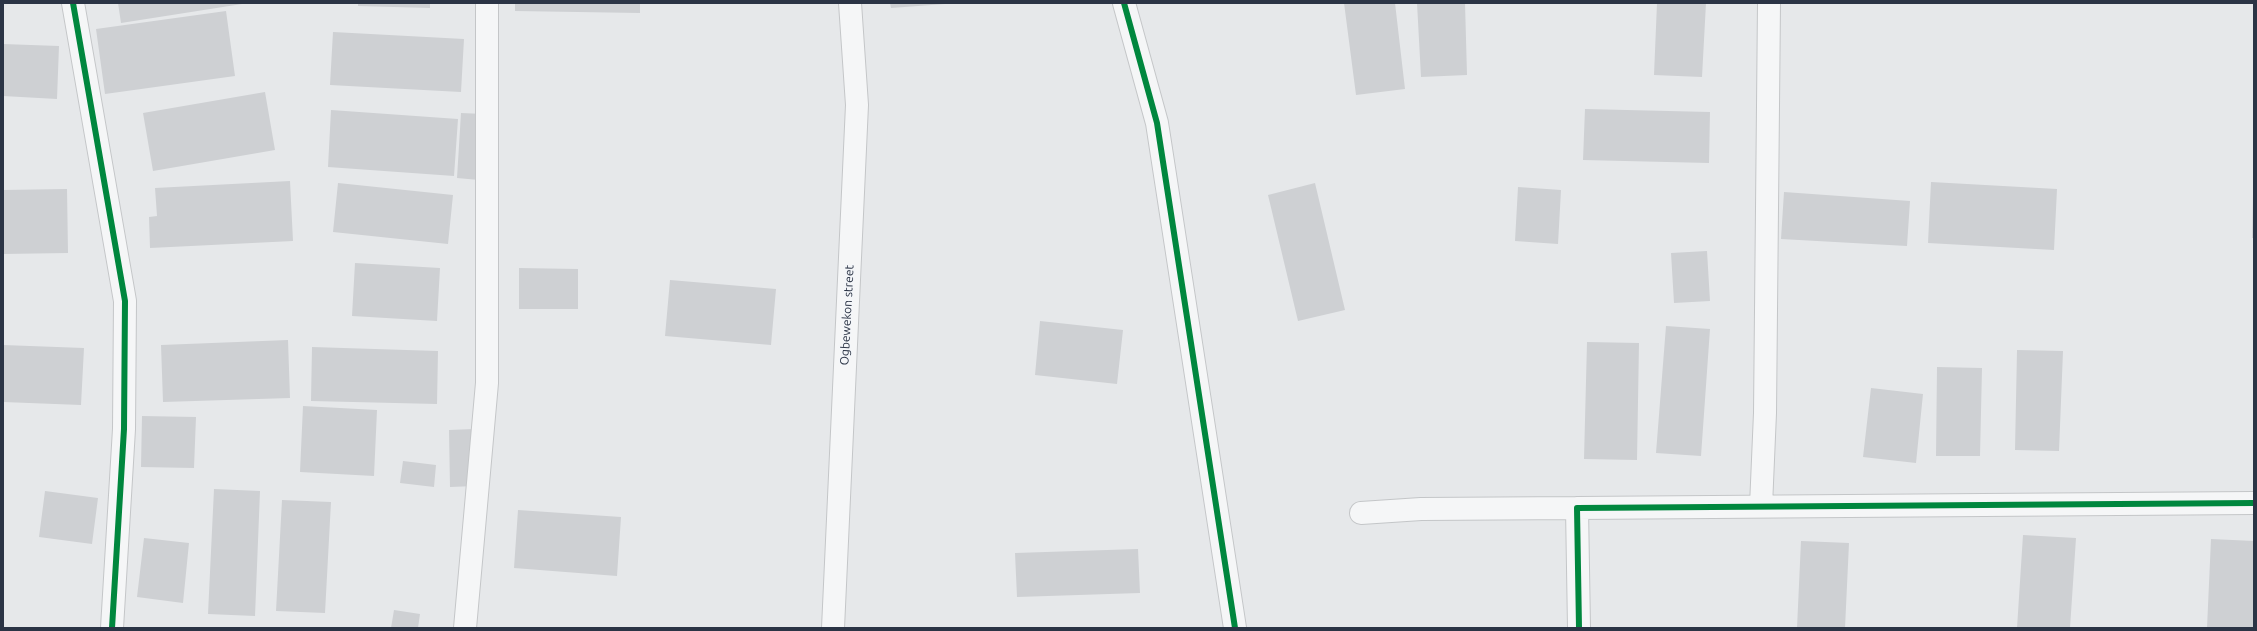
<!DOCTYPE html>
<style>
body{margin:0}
#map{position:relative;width:2257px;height:631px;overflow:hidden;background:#e6e8ea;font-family:Ubuntu,sans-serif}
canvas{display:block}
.frame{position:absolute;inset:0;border:4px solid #2b3445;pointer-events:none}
</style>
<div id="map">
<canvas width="2257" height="631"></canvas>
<div class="frame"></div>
</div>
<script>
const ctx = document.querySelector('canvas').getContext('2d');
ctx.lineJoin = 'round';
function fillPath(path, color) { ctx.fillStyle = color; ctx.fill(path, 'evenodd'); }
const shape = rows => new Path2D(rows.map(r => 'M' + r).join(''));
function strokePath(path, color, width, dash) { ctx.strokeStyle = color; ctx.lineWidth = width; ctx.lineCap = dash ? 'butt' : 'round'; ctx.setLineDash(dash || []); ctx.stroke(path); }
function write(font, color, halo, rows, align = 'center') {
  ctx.font = font + ' Ubuntu,sans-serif'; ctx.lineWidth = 3; ctx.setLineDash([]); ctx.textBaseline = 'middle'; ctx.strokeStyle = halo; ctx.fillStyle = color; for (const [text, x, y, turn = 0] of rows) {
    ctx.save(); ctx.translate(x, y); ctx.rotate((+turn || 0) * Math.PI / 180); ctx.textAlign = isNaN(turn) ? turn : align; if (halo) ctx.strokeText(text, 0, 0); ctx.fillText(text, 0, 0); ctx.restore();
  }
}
const building = shape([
 [118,3,242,3,242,4,121,23],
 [358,3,430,3,430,8,358,6],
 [515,3,640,3,640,13,515,11],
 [890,3,945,3,945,4,891,8],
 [1344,3,1395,3,1405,89,1356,95],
 [1417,3,1465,3,1467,75,1421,77],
 [1657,3,1706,3,1702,77,1654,75],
 [226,11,235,76,105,94,96,29],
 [333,32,464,39,461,92,330,85],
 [3,44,59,46,57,99,3,96],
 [265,92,275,150,153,171,143,113],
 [1585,109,1710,112,1709,163,1583,160],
 [331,110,458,119,454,176,328,167],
 [461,113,484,114,479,180,457,178],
 [290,181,293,241,150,248,149,217,157,216,155,188],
 [1931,182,2057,189,2054,250,1928,243],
 [338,183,453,195,448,244,333,232],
 [1315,183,1345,310,1298,321,1268,195],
 [1518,187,1561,190,1558,244,1515,241],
 [67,189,68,253,3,254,3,190],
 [1784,192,1910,201,1907,246,1781,239],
 [2253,194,2254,194,2254,238,2252,238],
 [1707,251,1710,301,1674,303,1671,253],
 [355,263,440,268,437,321,352,316],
 [519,268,578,269,578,309,519,309],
 [670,280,776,289,771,345,665,336],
 [1040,321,1123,330,1117,384,1035,375],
 [1666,326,1710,329,1701,456,1656,453],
 [288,340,290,398,163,402,161,345],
 [1587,342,1639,343,1637,460,1584,459],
 [3,345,84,348,81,405,3,402],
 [312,347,438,351,437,404,311,401],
 [2017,350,2063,351,2059,451,2015,450],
 [1937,367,1982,368,1980,456,1936,456],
 [1871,388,1923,394,1916,463,1863,457],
 [303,406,377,410,374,476,300,472],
 [142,416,196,417,194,468,141,467],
 [474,429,475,486,450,487,449,430],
 [403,461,436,465,434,487,400,483],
 [214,489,260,491,255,616,208,614],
 [45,491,98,498,92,544,39,537],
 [282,500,331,502,325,613,276,611],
 [518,510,621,517,617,576,514,568],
 [2023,535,2076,538,2070,628,2017,628],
 [144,538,189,543,183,603,137,597],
 [2211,539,2254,541,2254,628,2207,628],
 [1801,541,1849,543,1845,628,1797,628],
 [1138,549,1140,593,1017,597,1015,553],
 [394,610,420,614,418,628,391,628]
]);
const minor = shape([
 [73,3,125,301,124,429,112,628],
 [1124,3,1157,123,1235,628],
 [1761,506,1765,413,1769,3],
 [1361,513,1421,509,1577,508],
 [465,628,487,383,487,3],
 [833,628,857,105,850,3],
 [1579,628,1577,508,2254,503]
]);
const cycleway = shape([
 [73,3,125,301,124,429,112,628],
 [1124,3,1157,123,1235,628],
 [1579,628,1577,508,2254,503]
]);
const streetNames = [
 ["Ogbewekon street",847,315,-87]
];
fillPath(building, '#ced0d3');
strokePath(minor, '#c4c6c8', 24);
strokePath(minor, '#f5f6f7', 22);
strokePath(cycleway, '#00873e', 6);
write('12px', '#2b3445', '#f4f6f9', streetNames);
</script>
